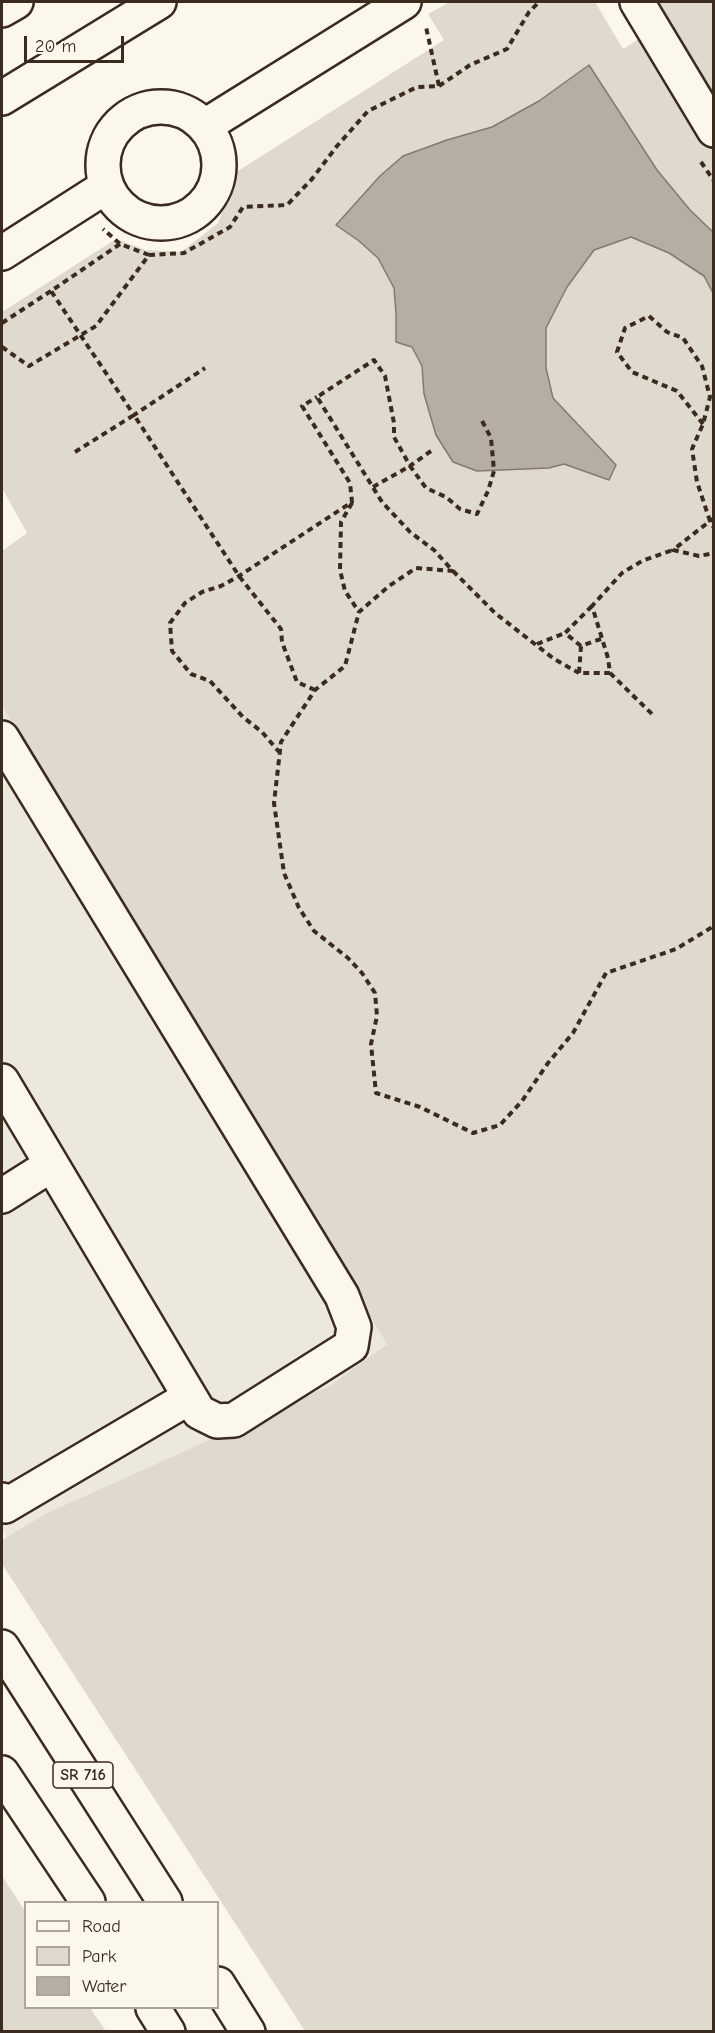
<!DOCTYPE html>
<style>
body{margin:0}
#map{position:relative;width:715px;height:2033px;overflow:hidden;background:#fbf7ec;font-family:"Comic Neue",sans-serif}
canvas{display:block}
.frame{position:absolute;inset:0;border:3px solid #3b2a1e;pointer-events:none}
.legend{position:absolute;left:24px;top:1901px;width:195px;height:108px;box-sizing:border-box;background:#fbf7ec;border:2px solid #aea59a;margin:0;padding:8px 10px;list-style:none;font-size:18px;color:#3b2a1e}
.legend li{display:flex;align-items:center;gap:12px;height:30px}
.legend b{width:30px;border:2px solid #aea59a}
.scale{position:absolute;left:24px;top:36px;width:100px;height:27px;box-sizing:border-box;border:3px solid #3b2a1e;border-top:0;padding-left:8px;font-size:18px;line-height:21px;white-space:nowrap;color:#3b2a1e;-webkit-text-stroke:4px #fbf7ec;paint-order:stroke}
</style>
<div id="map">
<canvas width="715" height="2033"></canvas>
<div class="frame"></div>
<ul class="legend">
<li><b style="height:8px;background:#fbf7ec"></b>Road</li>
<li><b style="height:16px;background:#dfd9ce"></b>Park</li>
<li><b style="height:16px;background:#b6aea2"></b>Water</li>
</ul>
<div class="scale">20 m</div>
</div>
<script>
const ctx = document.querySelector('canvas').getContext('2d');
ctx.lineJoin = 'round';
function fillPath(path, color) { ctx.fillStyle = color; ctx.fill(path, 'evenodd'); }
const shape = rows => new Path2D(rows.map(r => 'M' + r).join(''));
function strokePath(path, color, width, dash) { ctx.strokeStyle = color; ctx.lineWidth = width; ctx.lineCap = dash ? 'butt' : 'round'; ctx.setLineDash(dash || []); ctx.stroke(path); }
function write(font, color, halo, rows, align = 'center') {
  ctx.font = font + ' "Comic Neue",sans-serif'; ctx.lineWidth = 6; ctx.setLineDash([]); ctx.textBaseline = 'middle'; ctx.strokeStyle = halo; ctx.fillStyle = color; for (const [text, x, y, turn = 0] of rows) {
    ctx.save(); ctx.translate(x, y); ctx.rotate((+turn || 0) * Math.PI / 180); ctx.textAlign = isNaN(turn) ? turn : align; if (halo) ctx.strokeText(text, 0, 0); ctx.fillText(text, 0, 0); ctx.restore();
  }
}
const built = shape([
 [2,684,399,1335,329,1386,47,1513,7,1538,2,1530]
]);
const green = shape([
 [450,2,595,2,623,49,667,21,656,2,713,2,713,2031,305,2031,2,1564,2,1540,47,1513,329,1386,387,1344,2,706,2,551,27,533,2,488,2,312,116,239,146,250,181,252,218,223,238,171,444,40,428,14],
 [2,1876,25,1911,26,2008,90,2008,106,2031,2,2031]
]);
const water = shape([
 [589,65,657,170,690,210,713,232,713,293,704,276,669,253,631,237,594,250,567,287,546,328,546,368,553,398,616,465,609,480,564,464,549,468,477,471,453,462,436,435,424,394,422,366,412,347,396,342,396,313,394,288,378,258,359,241,336,225,380,176,403,156,447,140,492,127,539,101,589,65]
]);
const path = shape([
 [439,86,470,65,507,49,529,12,539,2],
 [701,162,714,181],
 [120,244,51,291,134,415,205,368],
 [149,255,184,253,230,227,243,207,287,205,312,179,337,146,368,111,417,87,439,86,426,27],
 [2,323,51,291],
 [2,347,29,366,96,326,149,255,120,244,103,229],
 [703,424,677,391,632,372,617,352,625,328,649,316,667,332,683,338,702,366,710,397,703,424,692,449,697,482,710,521,673,550,699,556,714,553],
 [431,451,410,466,394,437,394,423,385,376,374,360,317,397,382,502,410,532,434,550,453,571,416,568,389,586,359,612,345,666,315,690,281,742,274,803,284,873,299,908,314,931,348,958,362,973,375,993,377,1016,371,1044,376,1093,420,1107,473,1133,500,1125,522,1101,548,1063,573,1033,606,973,676,949,714,926],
 [75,452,134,415,239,576,281,629,282,642,297,682,315,690],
 [373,487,410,466,426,488,446,497,460,509,477,514,488,491,494,471,491,438,480,417],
 [352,503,341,522,340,570,345,591,359,612],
 [714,518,710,521,714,528],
 [453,571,495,613,554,659,579,673],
 [601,639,581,646,579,673,610,673,608,658,592,606,622,573,642,561,673,550],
 [537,644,565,633],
 [581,646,565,633,592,606],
 [610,673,654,716],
 [280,753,262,732,243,717,210,681,191,674,172,651,170,623,185,603,202,592,221,586,239,576,352,502,350,483,302,406,317,397]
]);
const minor = shape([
 [637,2,714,130],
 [2,10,16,2],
 [2,98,159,2],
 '103 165a58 58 0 1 1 116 0a58 58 0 1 1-116 0Z',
 [205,126,404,2],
 [2,253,107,186],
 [2,738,342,1296,354,1327,351,1346,234,1420,217,1421,199,1412,2,1081],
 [2,1196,51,1165],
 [2,1500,5,1506,190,1397]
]);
const major = shape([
 [2,1647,165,1902],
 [2,1773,88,1902],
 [218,1984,248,2032],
 [153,2008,168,2032]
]);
const shields = [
 [83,1775,60]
];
const shieldNames = [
 ["SR 716",83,1775]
];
fillPath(built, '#ede8dd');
fillPath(green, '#dfd9ce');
fillPath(water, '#b6aea2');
strokePath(water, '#85796d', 1.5);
strokePath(minor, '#3b2a1e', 38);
strokePath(major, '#3b2a1e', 38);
strokePath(path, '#3b2a1e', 4, [6, 4.5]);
strokePath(minor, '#fbf7ec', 33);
strokePath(major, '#fbf7ec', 33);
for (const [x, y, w] of shields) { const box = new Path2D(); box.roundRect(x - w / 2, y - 13, w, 26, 4.5); ctx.fillStyle = '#fbf7ec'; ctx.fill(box); strokePath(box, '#3b2a1e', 1.5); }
write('bold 16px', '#3b2a1e', null, shieldNames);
</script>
